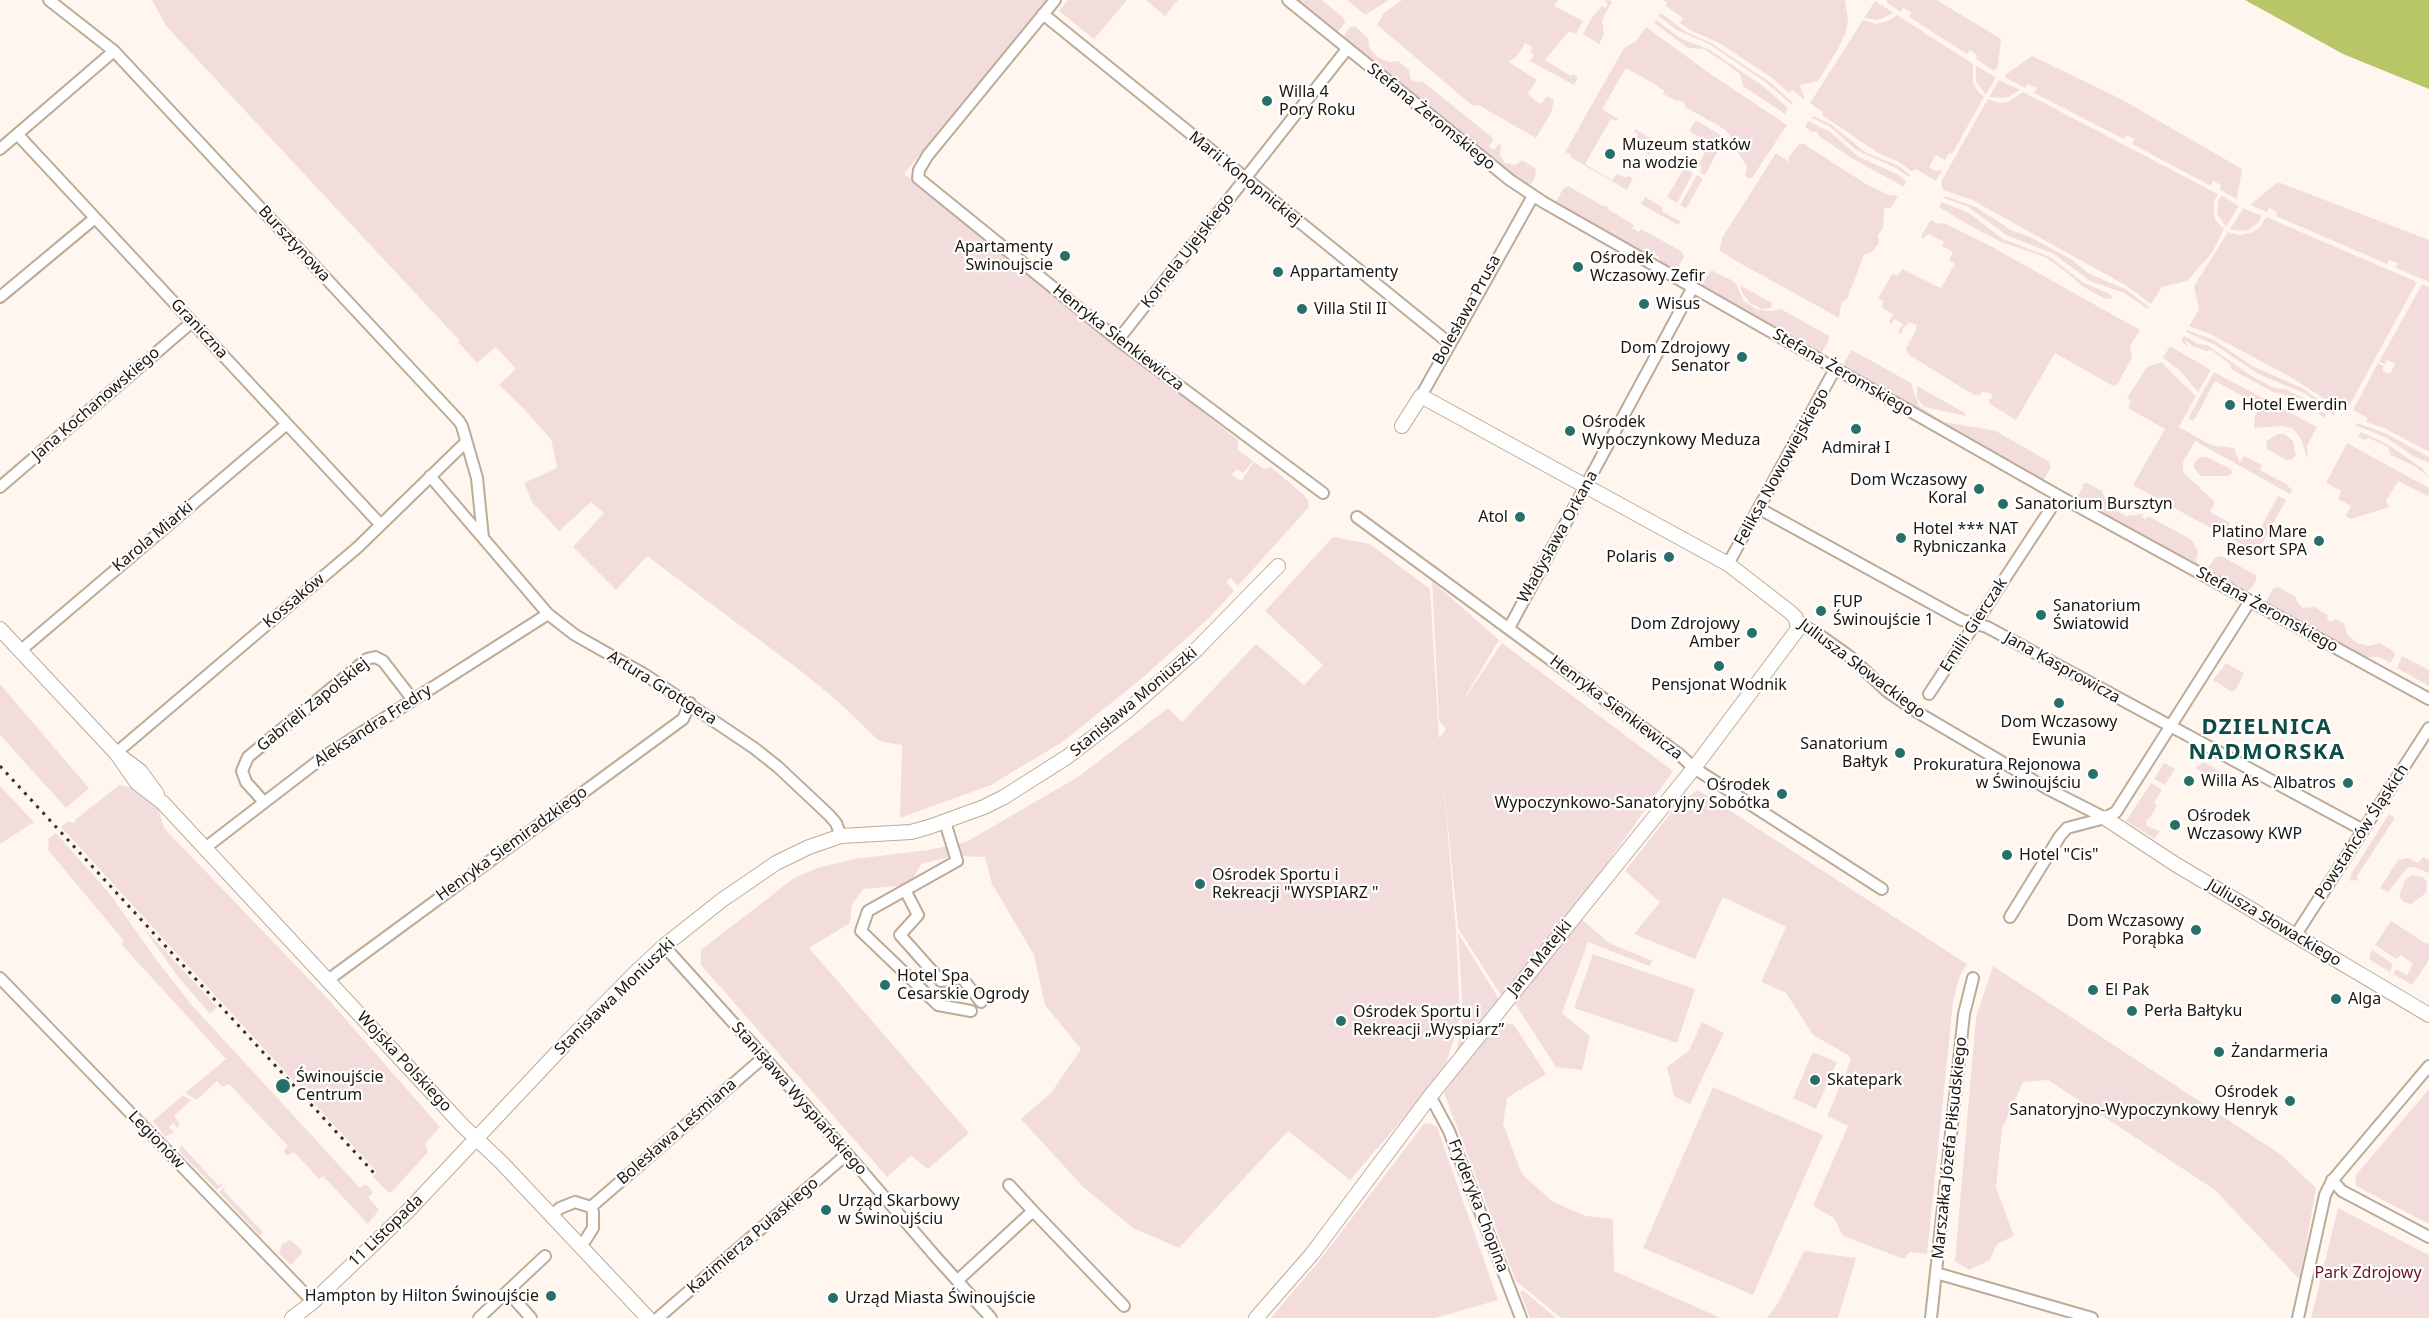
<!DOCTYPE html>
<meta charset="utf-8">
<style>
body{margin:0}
canvas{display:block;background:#fff7ef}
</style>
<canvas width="2429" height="1318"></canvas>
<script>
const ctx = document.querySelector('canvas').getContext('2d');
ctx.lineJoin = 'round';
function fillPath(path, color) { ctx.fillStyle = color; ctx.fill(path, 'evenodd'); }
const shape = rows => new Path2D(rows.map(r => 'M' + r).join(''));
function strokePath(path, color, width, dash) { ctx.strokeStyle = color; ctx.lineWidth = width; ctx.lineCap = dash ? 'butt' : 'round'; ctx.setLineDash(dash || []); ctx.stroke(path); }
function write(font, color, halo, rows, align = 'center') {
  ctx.font = font + ' "Noto Sans",sans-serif'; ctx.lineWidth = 4.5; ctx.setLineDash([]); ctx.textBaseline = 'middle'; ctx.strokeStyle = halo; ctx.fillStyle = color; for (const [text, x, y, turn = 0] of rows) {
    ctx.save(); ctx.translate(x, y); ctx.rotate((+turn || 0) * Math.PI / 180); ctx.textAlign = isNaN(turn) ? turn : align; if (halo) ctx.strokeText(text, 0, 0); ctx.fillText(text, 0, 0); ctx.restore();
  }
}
const green = shape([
 [152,0,1047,0,904,174,1238,440,1238,450,1253,461,1243,473,1237,469,1232,475,1241,481,1254,462,1264,469,1271,467,1303,494,1308,500,1309,507,1238,586,1231,578,1226,582,1234,591,1209,618,1140,680,1061,743,991,785,900,818,902,745,883,742,877,739,834,698,797,668,647,556,616,590,573,547,604,513,591,502,559,531,532,502,524,483,557,468,551,439,522,407,499,385,516,369,496,347,477,363,458,342,459,340,166,26],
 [1068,0,1127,0,1094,39,1059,11],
 [1146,0,1178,0,1165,16],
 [1296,0,1322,0,1344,18,1345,23,1339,31,1335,31],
 [1347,0,1389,0,1365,15],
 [1402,0,1558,0,1554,6,1583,21,1576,34,1569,31,1545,60,1571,76,1573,74,1578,77,1574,85,1530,61,1534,55,1530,52,1533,48,1525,43,1518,55,1509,62,1537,80,1528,94,1537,102,1541,104,1547,96,1554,100,1551,113,1536,138,1478,105,1473,106,1377,25,1384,13],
 [1604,0,1612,1,1602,20,1604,35,1599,44,1583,34,1593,16,1602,6,1605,8,1608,4],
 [1663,0,1845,0,1848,20,1846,32,1838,49,1818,81,1800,85,1805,100,1792,90,1789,93,1772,78,1721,44,1690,30,1680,23,1683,18,1666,6,1667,3],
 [1887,0,1937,0,2001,39,1998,66,1994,71,1976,59,1977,55,1970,50,1967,54,1909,17,1911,12,1903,8,1901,12,1887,3],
 [1875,1,1894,13,1878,20,1864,18],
 [1661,13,1686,32,1711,43,1771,83,1793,103,1792,105,1768,84,1709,44,1677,30,1658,16],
 [1897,15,1973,64,1973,82,1977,90,1984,97,1952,154,1949,153,1945,160,1936,155,1929,167,1936,171,1942,170,1936,181,1916,169,1911,171,1899,162,1878,153,1822,115,1823,112,1810,103,1863,20,1876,24,1888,21],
 [1656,20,1680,38,1710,50,1763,86,1788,108,1785,114,1743,86,1740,74,1725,63,1704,49,1688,48,1654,23],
 [1350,27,1356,27,1368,38,1369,47,1377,57,1389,62,1398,61,1409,70,1411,80,1416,82,1422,81,1494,139,1489,146,1492,149,1495,149,1499,143,1501,145,1500,155,1505,163,1515,165,1522,160,1535,168,1536,174,1532,183,1525,185,1509,174,1344,39,1345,34],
 [1646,27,1712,75,1787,125,1752,178,1748,178,1745,175,1747,167,1737,151,1732,138,1724,129,1685,107,1685,103,1678,100,1676,101,1663,94,1664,91,1656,85,1626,68,1602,109,1618,119,1616,121,1611,119,1585,164,1612,180,1617,174,1626,178,1628,176,1633,178,1627,190,1570,157,1571,155,1565,152,1624,48,1636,41],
 [2032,56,2121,99,2242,169,2237,199,2220,190,2221,185,2213,181,2211,186,2132,144,2134,139,2126,135,2124,139,2034,93,2037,88,2028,84,2025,88,2005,77,2006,74],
 [1976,66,1996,77,1986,95,1976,82],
 [1999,80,2020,90,2006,98,1989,97],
 [2023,92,2218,194,2214,202,2214,214,2216,221,2224,229,2212,253,2187,281,2162,287,2151,304,2127,286,1972,200,1943,190,1941,184,1942,180,1988,99,2000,103,2008,102],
 [1813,116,1832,125,1865,152,1899,166,1910,175,1909,177,1894,167,1856,150,1829,126,1812,118],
 [1696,120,1725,138,1705,175,1699,172,1702,167,1698,165,1710,143,1689,131],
 [1808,121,1830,132,1859,157,1897,174,1906,181,1904,187,1853,159,1819,136,1816,131,1812,132,1805,127],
 [1635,129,1652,139,1648,144,1653,148,1649,155,1633,144,1638,134,1634,132],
 [1799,144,1804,144,1866,184,1889,195,1898,196,1891,208,1884,208,1883,228,1878,235,1879,243,1872,252,1864,255,1847,299,1842,302,1840,309,1839,318,1736,261,1720,251,1720,248,1722,238,1776,153,1790,162,1788,158],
 [1684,168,1693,173,1677,203,1667,197],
 [1697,175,1703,179,1686,209,1680,205],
 [2278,182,2429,240,2429,282,2396,268,2398,263,2389,260,2387,264,2276,216,2277,212,2269,208,2267,212,2250,205],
 [1568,186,1603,206,1607,206,1608,209,1634,225,1632,228,1639,232,1641,229,1681,251,1684,256,1678,268,1674,270,1660,261,1658,256,1649,255,1556,202,1563,189],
 [2221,195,2239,206,2226,227,2217,214,2218,202],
 [1945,196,1976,207,2011,230,2030,237,2071,259,2088,273,2127,290,2149,307,2148,309,2124,293,2090,281,2054,254,2006,235,1967,206,1944,198],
 [1645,197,1662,207,1663,212,1680,221,1678,225,1641,204],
 [1942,202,1969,213,2003,239,2050,257,2084,283,2110,294,2113,298,2105,299,2082,286,2065,271,2045,257,2001,242,1960,220,1939,207],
 [2243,208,2262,216,2260,221,2249,230,2239,231,2230,229],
 [2266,217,2417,282,2348,408,2334,401,2332,404,2294,379,2210,334,2189,326,2199,310,2194,286,2228,232,2240,235,2253,232,2260,227],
 [1931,220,1938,224,1944,223,1985,243,2140,330,2130,346,2132,358,2117,385,2113,386,2055,353,2016,420,1990,404,1989,400,1993,397,1990,393,1983,392,1979,395,1974,395,1909,355,1906,349,1909,343,1907,342,1910,341,1916,330,1916,325,1909,322,1902,330,1902,334,1898,332,1903,324,1894,319,1892,324,1889,322,1893,314,1881,307,1884,302,1878,298,1892,274,1898,276,1902,269,1941,288,1955,264,1949,260,1953,252,1942,246,1944,242,1929,234,1922,239,1921,236],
 [1711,270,1735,282,1744,301,1756,309,1771,311,1781,309,1829,336,1829,340,1821,354,1702,285],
 [2422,284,2429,287,2429,452,2384,428,2366,422,2368,418,2353,410,2378,363,2384,366,2382,371,2390,374,2395,364,2387,360,2385,364,2379,362],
 [1740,285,1772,303,1771,308,1762,309,1750,303,1742,293],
 [2187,330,2214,340,2252,366,2302,388,2329,407,2335,413,2334,416,2306,394,2258,374,2215,345,2186,332],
 [2184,336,2198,344,2207,345,2250,375,2274,388,2285,389,2305,399,2326,414,2324,419,2312,406,2299,398,2273,392,2231,369,2230,364,2211,350,2206,351,2192,346,2184,339,2188,347,2181,341],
 [2170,346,2211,370,2198,392,2179,370,2163,358],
 [1852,350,1911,383,1919,406,1944,422,1996,431,2048,461,2051,467,2043,481,1845,368,1844,362],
 [2161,362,2196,396,2179,427,2211,445,2234,448,2240,463,2244,456,2262,465,2260,470,2286,484,2292,490,2290,494,2195,441,2183,462,2183,472,2215,502,2210,512,2230,523,2223,535,2133,485,2165,429,2128,408,2131,401,2127,398,2147,367],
 [2214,372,2317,427,2307,446,2308,459,2300,437,2292,428,2282,426,2254,428,2255,416,2260,406,2215,381,2196,417,2192,421,2188,418],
 [1917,386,1965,413,1966,416,1924,407,1917,398],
 [2357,423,2385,433,2429,457,2429,463,2413,456,2387,438,2355,425],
 [2361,432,2387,444,2422,468,2429,477,2414,466,2391,455,2388,447,2369,438,2363,440,2358,436],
 [2278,434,2285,434,2293,441,2296,455,2292,459,2286,460,2267,449,2266,441],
 [2347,443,2429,488,2429,497,2398,481,2386,501,2389,507,2351,519,2346,516,2351,506,2338,499,2341,491,2326,483],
 [2203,457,2207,457,2231,469,2232,473,2228,476,2201,476,2194,468,2194,464,2197,459],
 [2087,483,2102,491,2108,505,2126,516,2144,514,2142,517,2146,519,2148,516,2192,540,2198,551,2196,561,2201,567,2209,566,2215,558,2221,556,2256,575,2256,580,2251,589,2244,592,2075,499,2078,494,2080,494,2081,489,2083,489,2083,484],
 [2278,496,2286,500,2257,553,2230,538,2236,526,2256,537],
 [1333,537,1370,544,1430,589,1439,738,1446,729,1439,721,1432,581,1499,640,1461,704,1502,643,1673,771,1577,905,1502,997,1458,928,1443,779,1456,929,1460,1018,1444,1071,1350,1180,1288,1131,1179,1248,1133,1228,1083,1187,1021,1119,1051,1093,1081,1049,1045,1005,1034,955,992,884,985,857,953,856,921,864,910,885,863,889,852,905,850,923,809,948,969,1133,928,1169,911,1156,887,1177,701,965,701,950,794,878,817,868,854,859,928,850,966,842,1078,777,1168,708,1182,722,1256,644,1304,685,1323,665,1265,611],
 [2278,587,2295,596,2298,603,2303,608,2314,607,2328,615,2327,619,2332,622,2335,619,2344,623,2347,634,2357,643,2368,646,2380,643,2393,651,2395,655,2391,662,2387,663,2388,661,2379,657,2362,657,2265,603,2273,589],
 [2402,656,2429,670,2429,686,2397,668],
 [2226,663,2244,673,2236,689,2232,692,2213,680],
 [0,684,89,788,66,808,0,735],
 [2204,762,2224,774,2219,782,2195,768],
 [2164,763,2175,769,2165,785,2154,779],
 [2151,783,2162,790,2154,803,2157,806,2149,819,2146,820,2147,826,2160,831,2155,839,2126,821],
 [119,785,133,788,158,807,164,828,328,999,440,1127,425,1144,428,1152,392,1192,388,1192,373,1177,377,1172,61,827,67,822,76,823,75,820],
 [0,786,34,822,0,844],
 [1698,790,1967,964,1959,978,1953,1003,1927,1254,1910,1252,1904,1259,1843,1236,1834,1218,1813,1206,1848,1126,1827,1116,1851,1060,1848,1055,1813,1035,1786,993,1761,982,1786,927,1723,897,1695,959,1634,934,1660,902,1625,871,1680,801],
 [2389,814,2395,818,2357,876,2358,880,2350,881,2351,874],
 [56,833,110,894,155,958,190,1003,360,1188,366,1184,373,1192,368,1197,379,1210,368,1224,323,1176,319,1179,294,1152,286,1156,284,1151,288,1146,229,1084,222,1087,217,1081,197,1100,185,1093,226,1059,121,944,124,941,48,850,49,838],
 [2423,857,2429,860,2429,873,2414,867,2407,868,2388,892,2380,888,2398,860,2409,858,2418,863],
 [2412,875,2423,877,2427,882,2427,886,2426,893,2411,904,2404,902,2399,896,2405,880],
 [1576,914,1609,943,1653,961,1649,966,1588,942,1562,1013,1590,1036,1582,1070,1556,1067,1510,996],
 [2391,921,2427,944,2429,942,2429,960,2412,985,2393,974,2396,969,2407,975,2413,964,2401,955,2396,959,2375,945],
 [143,927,217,1007,210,1014,178,977],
 [1458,933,1499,999,1456,1054,1463,1017],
 [2372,950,2393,964,2390,972,2370,960,2370,955],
 [1593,954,1695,989,1677,1043,1574,1008],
 [1993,966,2280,1154,2316,1188,2300,1280,2215,1190,2048,1080,2023,1082,2002,1129,1996,1187,2014,1236,1997,1244,1990,1260,1969,1270,1955,1261,1976,1017],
 [1493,1020,1514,1025,1546,1074,1507,1098,1503,1124,1522,1174,1553,1202,1586,1216,1613,1219,1614,1271,1721,1318,1561,1318,1516,1281,1444,1093],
 [1702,1022,1724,1033,1690,1104,1674,1096,1667,1067,1689,1051],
 [1813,1052,1837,1062,1816,1109,1793,1098],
 [1713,1087,1823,1135,1753,1295,1643,1248],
 [2429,1089,2429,1224,2356,1186,2355,1176],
 [183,1095,191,1100,174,1116,179,1123,178,1128,173,1123,169,1127,174,1132,165,1137,153,1121],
 [1430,1123,1437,1127,1498,1300,1435,1318,1271,1318,1319,1261,1424,1124],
 [181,1145,218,1185,225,1183,217,1190,179,1151],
 [227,1184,223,1190,263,1232,262,1234,259,1235,219,1192],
 [2338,1208,2429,1255,2429,1318,2311,1318],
 [290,1240,300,1248,302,1253,291,1265,279,1253,282,1244],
 [1804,1251,1856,1258,1838,1318,1767,1318,1778,1303],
 [1523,1290,1524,1291,1556,1318,1530,1318,1520,1292]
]);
const water = shape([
 [2245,0,2429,0,2429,89,2343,54]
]);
const minor = shape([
 [49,0,114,51,459,421,462,426,477,478,483,538],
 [1055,0,928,155,919,170,918,178,1118,340,1323,493],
 [1288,0,1510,180,1543,202,2059,496,2429,699],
 [1043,14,1449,343],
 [18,135,380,524],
 [0,149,114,51],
 [0,297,95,218],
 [1118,340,1347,49],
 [1421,396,1533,196],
 [430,476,548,614,575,635,644,674,754,748,778,767,829,815,836,823,841,836],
 [0,487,192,322],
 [1760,509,1962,620,1987,627,2363,830],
 [1357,517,1680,755,1694,768,1882,889],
 [1728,564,1835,369],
 [1798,623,1818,634,1849,656,1888,692,1917,712,2048,789,2105,818],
 [1509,628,1693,287],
 [20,651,287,424],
 [1929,694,2059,496],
 [116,753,358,547,466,442],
 [264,802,246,782,242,771,248,757,367,659,375,657,383,661,413,700],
 [945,822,957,861,868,911,861,931,938,1005,971,1011],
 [205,848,322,758,548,614],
 [905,890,918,915,900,935,941,981,962,978,981,1002],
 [2010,917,2060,836,2067,828,2105,818,2116,812,2250,601],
 [2295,936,2429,728],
 [664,946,764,1057,935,1256,991,1318],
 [0,978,313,1302],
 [328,980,683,719,690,703],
 [1428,1099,1434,1103,1449,1131,1521,1318],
 [2332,1180,2342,1191,2429,1237],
 [1009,1185,1033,1211],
 [591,1207,764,1057],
 [551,1216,560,1208,575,1202,591,1207,593,1212,593,1228,581,1247],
 [1936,1273,2092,1318],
 [958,1280,1033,1211,1124,1306],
 [508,1292,531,1318],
 [479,1318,545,1256],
 [658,1318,847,1154],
 [1931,1318,1964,1014,1973,978],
 [2298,1318,2325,1195,2332,1181,2429,1066]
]);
const tertiary = shape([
 [0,629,116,753,140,771,157,794],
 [116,753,137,783,163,803,462,1125,502,1163,648,1318],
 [2105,818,2175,864,2429,1015],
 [292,1318,313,1302,408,1211,568,1041,636,972,664,946,722,900,776,863,809,847,841,836,911,832,929,827,984,807,1004,797,1067,757,1126,712,1196,650,1278,566],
 [1256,1318,1312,1254,1428,1099,1694,768,1798,629,1796,618,1790,612,1728,564,1421,396,1402,426]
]);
const rail = shape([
 [0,766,374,1173]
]);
const markers = [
 [1267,101,6,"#27706a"],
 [1610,154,6,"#27706a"],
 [1065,256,6,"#27706a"],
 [1578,267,6,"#27706a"],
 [1278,272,6,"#27706a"],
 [1644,304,6,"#27706a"],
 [1302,309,6,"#27706a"],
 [1742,357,6,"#27706a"],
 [2230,405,6,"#27706a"],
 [1856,429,6,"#27706a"],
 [1570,431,6,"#27706a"],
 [1979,489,6,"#27706a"],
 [2003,504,6,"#27706a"],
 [1520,517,6,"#27706a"],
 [1901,538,6,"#27706a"],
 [2319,541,6,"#27706a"],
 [1669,557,6,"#27706a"],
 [1821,611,6,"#27706a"],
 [2041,615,6,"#27706a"],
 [1752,633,6,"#27706a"],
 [1719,666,6,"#27706a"],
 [2059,703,6,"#27706a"],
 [1900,753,6,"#27706a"],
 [2093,774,6,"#27706a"],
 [2189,781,6,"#27706a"],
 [2348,783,6,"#27706a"],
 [1782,794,6,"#27706a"],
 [2175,825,6,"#27706a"],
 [2007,855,6,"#27706a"],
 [1200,884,6,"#27706a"],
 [2196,930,6,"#27706a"],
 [885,985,6,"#27706a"],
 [2093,990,6,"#27706a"],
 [2336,999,6,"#27706a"],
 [2132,1011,6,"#27706a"],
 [1341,1021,6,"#27706a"],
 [2219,1052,6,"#27706a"],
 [1815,1080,6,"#27706a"],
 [283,1086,8,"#27706a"],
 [2290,1101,6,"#27706a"],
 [826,1210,6,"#27706a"],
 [551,1296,6,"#27706a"],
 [833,1298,6,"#27706a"]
];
const poiNames = [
 ["Willa 4",1279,92],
 ["Pory Roku",1279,110],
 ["Muzeum statków",1622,145],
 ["na wodzie",1622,163],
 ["Apartamenty",1053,247,"right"],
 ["Swinoujscie",1053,265,"right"],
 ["Ośrodek",1590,258],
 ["Wczasowy Zefir",1590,276],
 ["Appartamenty",1290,272],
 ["Wisus",1656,304],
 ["Villa Stil II",1314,309],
 ["Dom Zdrojowy",1730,348,"right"],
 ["Senator",1730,366,"right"],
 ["Hotel Ewerdin",2242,405],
 ["Ośrodek",1582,422],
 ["Wypoczynkowy Meduza",1582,440],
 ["Admirał I",1856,448,"center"],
 ["Dom Wczasowy",1967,480,"right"],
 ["Koral",1967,498,"right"],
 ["Sanatorium Bursztyn",2015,504],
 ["Atol",1508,517,"right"],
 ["Hotel *** NAT",1913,529],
 ["Rybniczanka",1913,547],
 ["Platino Mare",2307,532,"right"],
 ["Resort SPA",2307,550,"right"],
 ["Polaris",1657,557,"right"],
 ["FUP",1833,602],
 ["Świnoujście 1",1833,620],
 ["Sanatorium",2053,606],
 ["Światowid",2053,624],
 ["Dom Zdrojowy",1740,624,"right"],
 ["Amber",1740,642,"right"],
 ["Pensjonat Wodnik",1719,685,"center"],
 ["Dom Wczasowy",2059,722,"center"],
 ["Ewunia",2059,740,"center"],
 ["Sanatorium",1888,744,"right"],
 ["Bałtyk",1888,762,"right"],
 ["Prokuratura Rejonowa",2081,765,"right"],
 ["w Świnoujściu",2081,783,"right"],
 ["Willa As",2201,781],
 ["Albatros",2336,783,"right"],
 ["Ośrodek",1770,785,"right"],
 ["Wypoczynkowo-Sanatoryjny Sobótka",1770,803,"right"],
 ["Ośrodek",2187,816],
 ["Wczasowy KWP",2187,834],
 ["Hotel \"Cis\"",2019,855],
 ["Ośrodek Sportu i",1212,875],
 ["Rekreacji \"WYSPIARZ \"",1212,893],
 ["Dom Wczasowy",2184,921,"right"],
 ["Porąbka",2184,939,"right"],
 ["Hotel Spa",897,976],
 ["Cesarskie Ogrody",897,994],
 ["El Pak",2105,990],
 ["Alga",2348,999],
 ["Perła Bałtyku",2144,1011],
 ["Ośrodek Sportu i",1353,1012],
 ["Rekreacji „Wyspiarz”",1353,1030],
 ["Żandarmeria",2231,1052],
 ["Świnoujście",296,1077],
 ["Centrum",296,1095],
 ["Skatepark",1827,1080],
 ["Ośrodek",2278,1092,"right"],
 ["Sanatoryjno-Wypoczynkowy Henryk",2278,1110,"right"],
 ["Urząd Skarbowy",838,1201],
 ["w Świnoujściu",838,1219],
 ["Hampton by Hilton Świnoujście",539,1296,"right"],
 ["Urząd Miasta Świnoujście",845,1298]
];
const streetNames = [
 ["Stefana Żeromskiego",1431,117,39],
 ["Marii Konopnickiej",1245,179,39],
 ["Bursztynowa",294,244,47],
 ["Kornela Ujejskiego",1188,251,-52],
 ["Bolesława Prusa",1467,310,-61],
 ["Graniczna",199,329,47],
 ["Henryka Sienkiewicza",1118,338,38],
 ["Stefana Żeromskiego",1843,373,30],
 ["Jana Kochanowskiego",96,404,-41],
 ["Feliksa Nowowiejskiego",1782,467,-61],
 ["Karola Miarki",153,537,-40],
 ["Władysława Orkana",1558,537,-61],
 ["Kossaków",294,601,-40],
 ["Stefana Żeromskiego",2267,610,29],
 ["Emilii Gierczak",1974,625,-57],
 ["Jana Kasprowicza",2062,668,29],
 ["Juliusza Słowackiego",1862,669,37],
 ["Artura Grottgera",662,688,32],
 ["Stanisława Moniuszki",1134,702,-40],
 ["Gabrieli Zapolskiej",313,705,-39],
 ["Henryka Sienkiewicza",1616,708,37],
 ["Aleksandra Fredry",373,726,-33],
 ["Powstańców Śląskich",2362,832,-57],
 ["Henryka Siemiradzkiego",512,844,-36],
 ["Juliusza Słowackiego",2274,923,31],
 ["Jana Matejki",1540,958,-51],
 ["Stanisława Moniuszki",615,997,-44],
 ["Wojska Polskiego",404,1062,47],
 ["Stanisława Wyspiańskiego",799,1099,49],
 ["Bolesława Leśmiana",677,1132,-41],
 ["Legionów",156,1140,46],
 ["Marszałka Józefa Piłsudskiego",1950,1148,-84],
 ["Fryderyka Chopina",1478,1206,69],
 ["11 Listopada",386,1231,-44],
 ["Kazimierza Pułaskiego",753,1236,-41]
];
const parkNames = [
 ["Park Zdrojowy",2368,1273]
];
const districtNames = [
 ["DZIELNICA",2267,728],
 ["NADMORSKA",2267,753]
];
fillPath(green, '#f3dddc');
fillPath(water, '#b8c667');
strokePath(minor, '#bdab97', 14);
strokePath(tertiary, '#bdab97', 16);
strokePath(minor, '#fff', 10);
strokePath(tertiary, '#fff', 14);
strokePath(rail, '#373029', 3, [3, 6]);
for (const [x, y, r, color] of markers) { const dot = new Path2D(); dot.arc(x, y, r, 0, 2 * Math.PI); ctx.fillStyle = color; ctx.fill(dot); strokePath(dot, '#fff', 2); }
write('16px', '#1c160f', '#fff', poiNames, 'left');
write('16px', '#1c160f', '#fff', streetNames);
write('16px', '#6c121c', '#fff', parkNames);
ctx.letterSpacing = '1.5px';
write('bold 22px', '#0f4c48', '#fff', districtNames);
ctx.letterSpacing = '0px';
</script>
